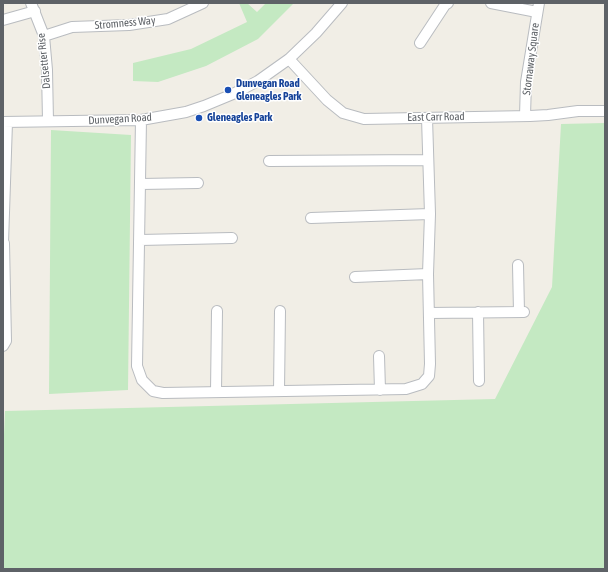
<!DOCTYPE html>
<style>
body{margin:0}
#map{position:relative;width:608px;height:572px;overflow:hidden;background:#f1eee6;font-family:"Asap Condensed",sans-serif}
canvas{display:block}
.frame{position:absolute;inset:0;border:4px solid #5e6267;pointer-events:none}
</style>
<div id="map">
<canvas width="608" height="572"></canvas>
<div class="frame"></div>
</div>
<script>
const ctx = document.querySelector('canvas').getContext('2d');
ctx.lineJoin = 'round';
function fillPath(path, color) { ctx.fillStyle = color; ctx.fill(path, 'evenodd'); }
const shape = rows => new Path2D(rows.map(r => 'M' + r).join(''));
function strokePath(path, color, width, dash) { ctx.strokeStyle = color; ctx.lineWidth = width; ctx.lineCap = dash ? 'butt' : 'round'; ctx.setLineDash(dash || []); ctx.stroke(path); }
function write(font, color, halo, rows, align = 'center') {
  ctx.font = font + ' "Asap Condensed",sans-serif'; ctx.lineWidth = 3; ctx.setLineDash([]); ctx.textBaseline = 'middle'; ctx.strokeStyle = halo; ctx.fillStyle = color; for (const [text, x, y, turn = 0] of rows) {
    ctx.save(); ctx.translate(x, y); ctx.rotate((+turn || 0) * Math.PI / 180); ctx.textAlign = isNaN(turn) ? turn : align; if (halo) ctx.strokeText(text, 0, 0); ctx.fillText(text, 0, 0); ctx.restore();
  }
}
const green = shape([
 [239,3,247,3,257,12,266,3,294,3,258,39,206,66,158,82,133,81,133,63,191,49,247,22],
 [605,123,605,569,3,569,3,459,5,411,495,399,552,287,561,124],
 [51,130,131,135,128,390,49,394]
]);
const minor = shape([
 [31,3,44,36,47,70,48,121],
 [491,3,537,12],
 [3,20,35,11],
 [44,36,72,27,129,25,168,19,203,3],
 [420,43,445,5,448,3],
 [289,59,327,100,343,113,364,119,530,116,548,115,578,111,605,111],
 [525,116,526,82,539,3],
 [141,120,137,366,142,380,153,391,163,393,406,389,422,384,429,376,430,364,428,274,430,214,427,118],
 [3,122,141,120,186,112,204,106,233,94,258,81,289,59,316,33,342,3],
 [269,161,428,160],
 [141,184,198,183],
 [311,218,430,214],
 [140,240,232,238],
 [3,243,7,122],
 [518,265,519,312],
 [355,277,428,274],
 [478,312,479,381],
 [429,313,524,312],
 [3,346,6,341,4,243],
 [379,356,380,390],
 [279,391,280,311],
 [216,392,217,311]
]);
const markers = [
 [228,90,4,"#1a4fb4"],
 [199,118,4,"#1a4fb4"]
];
const streetNames = [
 ["Stromness Way",125,23,-5],
 ["Stornaway Square",531,59,-83],
 ["Dalsetter Rise",44,61,-96],
 ["East Carr Road",436,117,-1],
 ["Dunvegan Road",120,119,-3]
];
const transitNames = [
 ["Dunvegan Road",236,84],
 ["Gleneagles Park",236,97],
 ["Gleneagles Park",207,118]
];
fillPath(green, '#c4e9c2');
strokePath(minor, '#b9bcc0', 12);
strokePath(minor, '#fff', 10);
for (const [x, y, r, color] of markers) { const dot = new Path2D(); dot.arc(x, y, r, 0, 2 * Math.PI); ctx.fillStyle = color; ctx.fill(dot); strokePath(dot, '#fff', 1.5); }
write('11px', '#5e6267', '#fff', streetNames);
write('bold 11px', '#164399', '#fff', transitNames, 'left');
</script>
